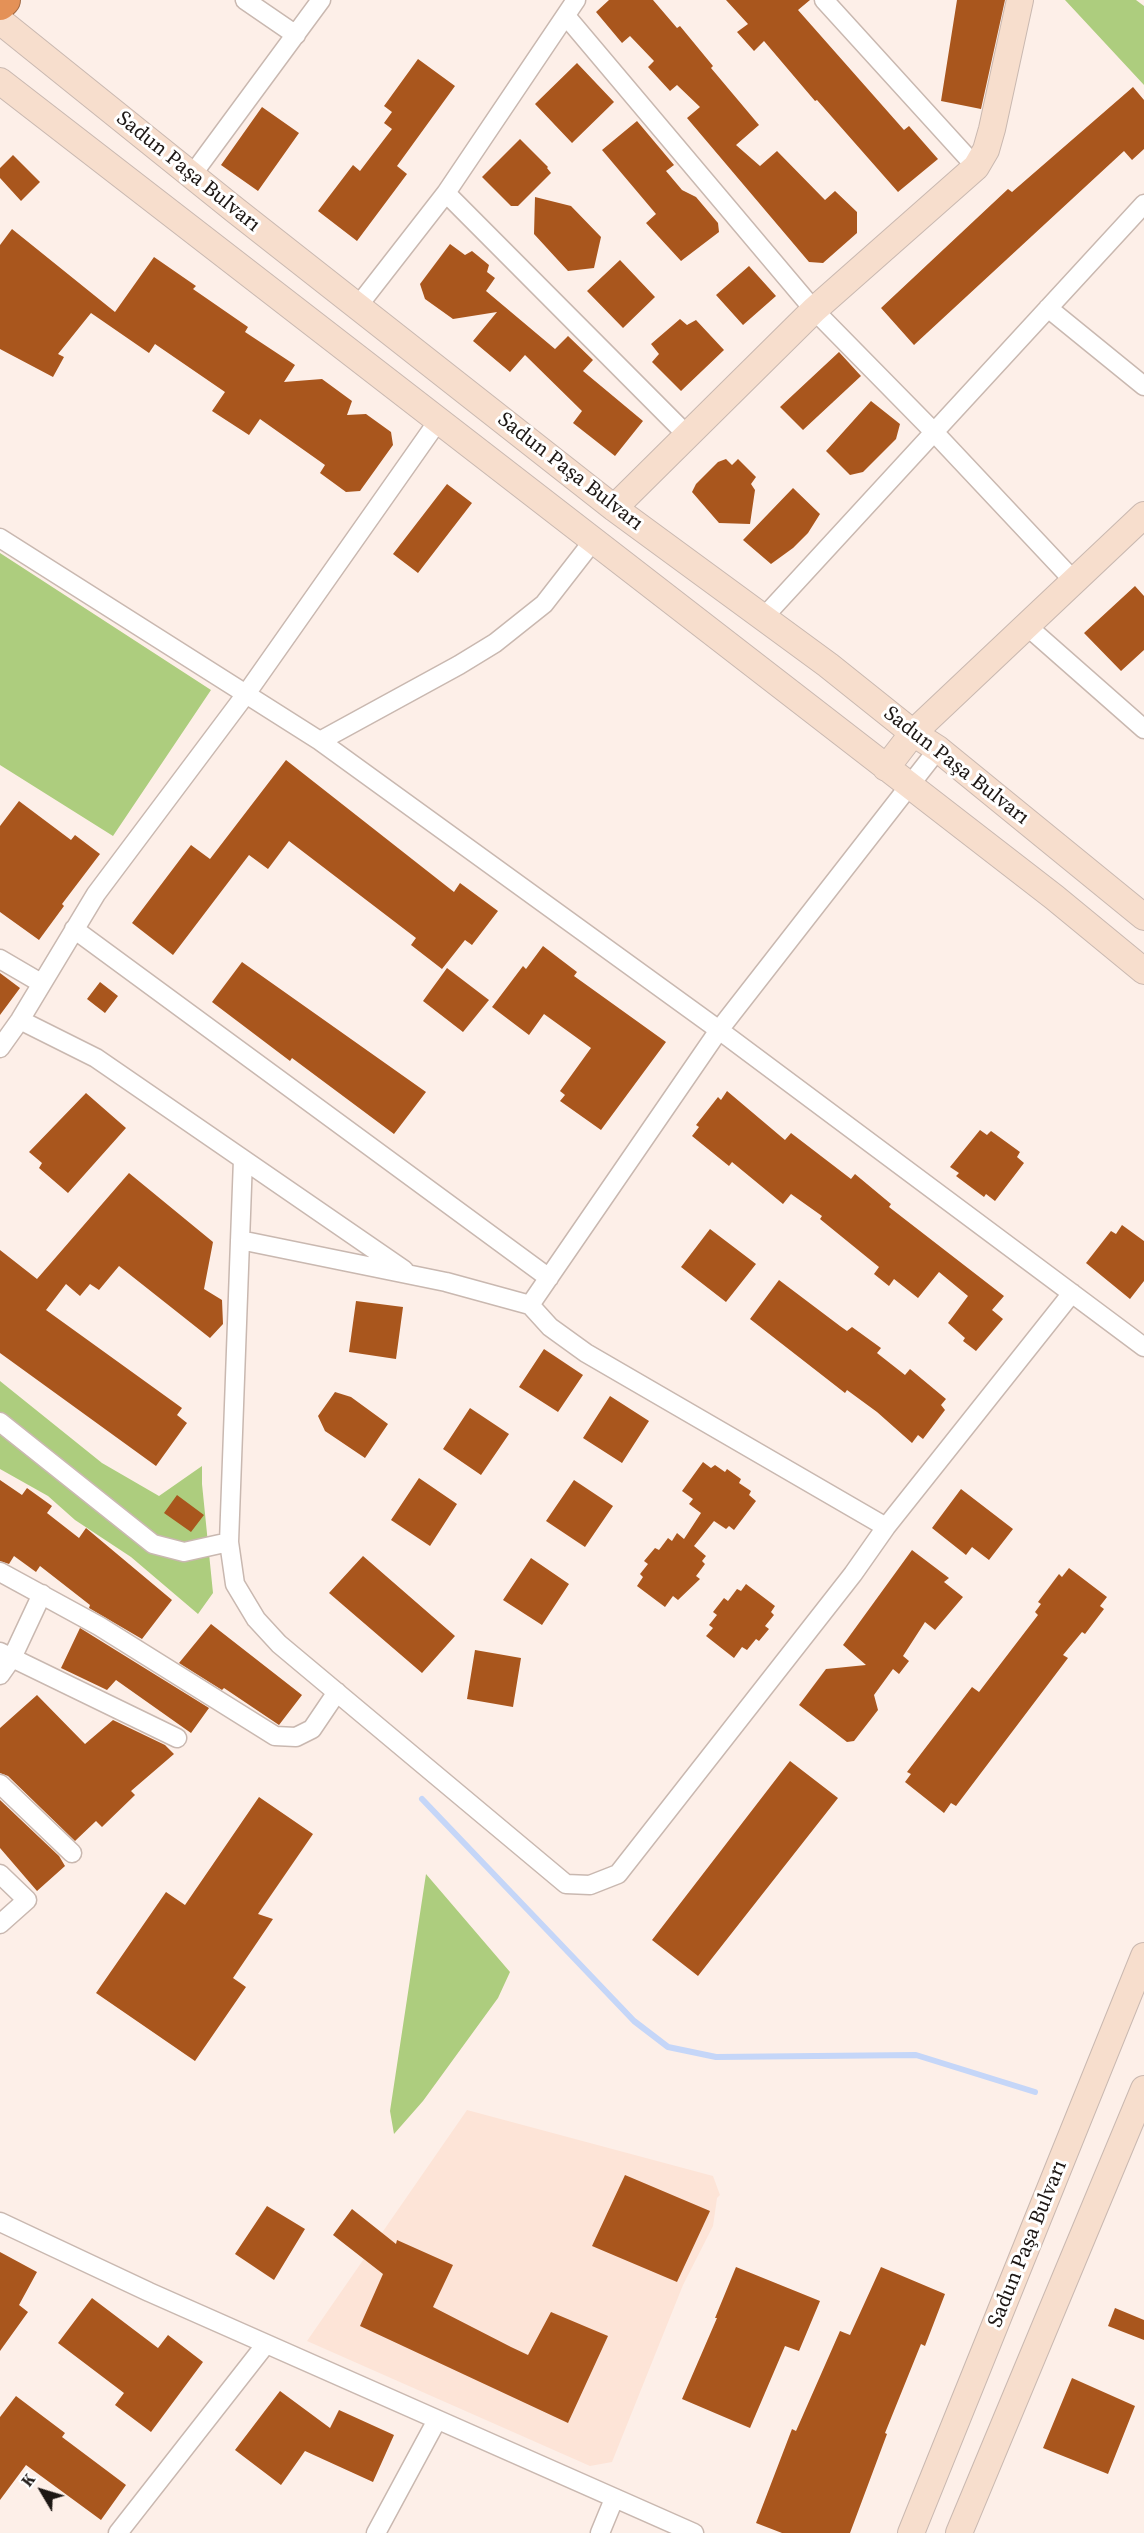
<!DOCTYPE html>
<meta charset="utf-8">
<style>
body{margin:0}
#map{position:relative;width:1144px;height:2533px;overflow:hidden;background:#fdefe8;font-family:"Source Serif 4",serif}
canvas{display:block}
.north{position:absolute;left:12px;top:2461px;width:60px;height:60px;-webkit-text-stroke:4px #fff;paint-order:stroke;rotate:308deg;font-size:16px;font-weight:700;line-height:24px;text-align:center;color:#1d1714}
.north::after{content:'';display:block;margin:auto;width:21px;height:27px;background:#1d1714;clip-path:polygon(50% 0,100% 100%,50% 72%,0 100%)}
</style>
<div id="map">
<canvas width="1144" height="2533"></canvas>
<div class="north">K</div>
</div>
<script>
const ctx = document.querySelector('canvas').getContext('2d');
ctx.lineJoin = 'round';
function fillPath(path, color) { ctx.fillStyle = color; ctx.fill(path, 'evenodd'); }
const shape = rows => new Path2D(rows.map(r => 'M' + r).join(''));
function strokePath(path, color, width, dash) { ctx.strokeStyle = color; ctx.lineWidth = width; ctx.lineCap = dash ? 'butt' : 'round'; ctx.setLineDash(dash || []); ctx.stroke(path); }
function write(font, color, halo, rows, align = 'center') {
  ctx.font = font + ' "Source Serif 4",serif'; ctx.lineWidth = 6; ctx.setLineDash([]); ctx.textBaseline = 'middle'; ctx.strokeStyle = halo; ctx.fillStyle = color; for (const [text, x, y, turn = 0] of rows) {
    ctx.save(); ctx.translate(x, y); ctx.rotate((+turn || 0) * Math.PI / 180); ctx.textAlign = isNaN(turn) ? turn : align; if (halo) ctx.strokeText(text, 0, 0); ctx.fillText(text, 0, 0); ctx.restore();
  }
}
const built = shape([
 [467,2110,713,2176,720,2195,717,2198,713,2226,683,2285,612,2462,590,2466,307,2341]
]);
const green = shape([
 [1065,0,1136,0,1144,6,1144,85],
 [0,553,211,690,113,836,0,765],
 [0,1381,102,1463,159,1496,202,1466,202,1484,213,1593,198,1614,131,1557,75,1520,48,1496,0,1469],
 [426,1874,510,1972,498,1998,423,2101,394,2134,390,2111]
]);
const stream = shape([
 [422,1799,634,2021,668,2047,716,2057,916,2055,1035,2092]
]);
const building = shape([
 [609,0,653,0,677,28,680,26,713,66,711,68,759,125,736,145,760,166,777,151,825,200,835,191,857,212,857,233,823,263,809,262,687,118,700,107,677,85,670,91,648,67,654,61,630,36,622,43,596,12],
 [726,0,810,0,798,10,904,130,909,126,938,159,898,192,817,100,815,101,764,41,754,51,737,32,748,24],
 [957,0,1005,0,981,109,941,101],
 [418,59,455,86,397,166,407,174,357,241,318,211,353,165,360,171,392,129,384,123,392,112,384,106],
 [577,63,614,102,572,143,535,104],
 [1133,87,1144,100,1144,149,1132,160,1124,151,914,345,881,308,1008,189,1012,192],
 [262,107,299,133,258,191,221,165],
 [637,121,674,165,666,171,682,190,696,197,718,223,719,232,681,261,646,223,656,214,602,150],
 [520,139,548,167,547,168,551,173,518,206,511,206,482,177],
 [13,155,40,182,21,201,0,178,0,168],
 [535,197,571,206,601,237,594,268,568,271,534,234],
 [12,229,115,312,154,257,196,286,193,289,248,327,245,332,295,365,284,382,322,379,352,401,347,415,366,414,391,432,393,445,360,491,346,492,320,473,325,465,260,419,249,435,212,411,225,392,155,344,149,353,91,313,58,354,64,357,53,377,0,349,0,245],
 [450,244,465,255,472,251,489,265,487,272,495,278,486,291,555,349,568,336,593,360,583,371,643,421,615,456,573,423,582,411,525,355,510,372,473,341,497,312,453,319,425,299,420,284],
 [620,260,655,297,623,328,587,291],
 [749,266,776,296,743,325,716,295],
 [680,319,687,325,696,320,724,350,681,391,652,362,659,354,651,344],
 [839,352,861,376,803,430,780,407],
 [871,401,900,424,896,439,863,472,850,475,826,451],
 [726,459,732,465,738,459,756,477,751,484,755,490,750,524,719,523,692,492,696,484,718,462],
 [447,484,472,503,418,573,393,554],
 [793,488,820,514,808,533,793,548,771,564,743,540],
 [1135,586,1144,596,1144,650,1121,671,1084,633],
 [286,760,454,892,460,883,498,911,472,945,465,940,442,969,411,945,416,938,289,841,268,869,249,855,173,955,132,923,191,845,210,859],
 [19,801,71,840,75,835,100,854,62,904,64,906,39,940,0,912,0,826],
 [543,946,577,972,574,976,666,1042,601,1130,560,1101,565,1095,560,1091,591,1048,544,1014,529,1035,492,1007,523,966,526,969],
 [242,962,426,1092,394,1134,292,1058,290,1061,212,1002],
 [447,968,489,1000,463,1032,423,1001],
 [0,973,20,988,0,1015],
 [100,982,118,996,105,1013,87,999],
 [727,1091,785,1140,791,1133,851,1179,855,1174,891,1204,889,1207,1004,1296,992,1310,1003,1319,976,1351,963,1341,965,1338,948,1323,968,1296,939,1272,918,1298,894,1279,889,1286,874,1274,879,1267,820,1219,822,1216,791,1194,783,1204,732,1162,729,1166,692,1136,699,1127,696,1125,718,1097,721,1100],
 [86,1093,126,1128,68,1193,39,1168,42,1163,29,1152],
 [980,1130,987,1135,991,1131,1020,1152,1017,1157,1024,1163,995,1201,986,1194,984,1197,956,1176,959,1173,950,1167],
 [129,1173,213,1242,204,1289,222,1300,223,1324,210,1338,119,1266,99,1290,90,1284,80,1296,66,1284,46,1310,182,1408,177,1415,187,1423,156,1466,0,1353,0,1250,37,1279],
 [1122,1225,1144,1241,1144,1281,1130,1299,1086,1263,1111,1231,1116,1234],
 [710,1229,756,1264,726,1302,681,1267],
 [779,1280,840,1326,847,1331,852,1327,881,1348,877,1353,905,1375,910,1369,946,1399,941,1405,945,1410,923,1439,918,1435,912,1443,877,1412,847,1390,845,1393,750,1319],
 [356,1301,403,1307,396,1359,349,1352],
 [544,1349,583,1375,558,1412,519,1387],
 [335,1392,351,1397,388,1424,365,1458,325,1431,318,1416],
 [610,1396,649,1421,622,1463,583,1438],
 [470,1408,509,1434,481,1475,443,1449],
 [703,1462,711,1468,715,1465,725,1472,727,1469,741,1479,739,1483,751,1491,749,1495,756,1501,734,1530,729,1526,726,1529,714,1521,694,1546,706,1556,702,1561,705,1564,696,1576,700,1579,678,1600,673,1596,665,1607,637,1586,643,1577,640,1574,648,1564,644,1561,655,1548,659,1550,668,1538,672,1541,677,1533,684,1539,701,1513,689,1504,693,1499,682,1491],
 [419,1478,457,1504,430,1546,391,1520],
 [0,1480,22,1495,27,1488,52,1506,47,1513,79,1538,86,1528,172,1600,142,1639,89,1608,90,1605,40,1566,36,1572,14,1556,9,1564,0,1561],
 [574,1480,613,1506,585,1547,546,1521],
 [961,1489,1013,1529,989,1560,972,1547,966,1555,932,1528],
 [177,1495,204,1515,191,1532,164,1513],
 [912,1550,949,1578,944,1582,963,1597,935,1630,925,1622,903,1656,909,1661,899,1674,893,1669,874,1695,878,1710,854,1741,847,1742,799,1705,826,1669,866,1665,843,1645],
 [363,1556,455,1636,422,1673,329,1593],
 [531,1558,569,1584,542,1625,503,1600],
 [1069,1568,1107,1597,1100,1606,1104,1609,1085,1634,1082,1632,1063,1655,1068,1658,956,1806,951,1803,944,1813,905,1782,911,1774,907,1772,972,1687,979,1692,1038,1615,1035,1612,1041,1604,1038,1602,1059,1574,1062,1577],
 [746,1584,775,1606,771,1612,774,1615,765,1626,769,1629,759,1641,756,1639,747,1650,742,1647,734,1658,706,1636,713,1628,709,1625,717,1615,713,1612,724,1598,728,1601,737,1589,741,1591],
 [211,1624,302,1695,279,1725,224,1688,222,1690,179,1663],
 [80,1628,209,1708,191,1733,116,1680,107,1690,61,1668],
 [475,1650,521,1658,513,1707,467,1699],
 [37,1695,85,1744,113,1720,165,1745,174,1754,131,1791,135,1795,102,1827,96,1821,75,1841,8,1776,0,1773,0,1728],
 [790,1761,838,1798,698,1976,652,1940],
 [259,1797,313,1834,258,1914,273,1919,233,1978,246,1987,195,2061,96,1993,166,1892,185,1905],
 [0,1800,59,1856,65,1866,37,1891,0,1848],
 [625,2175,710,2211,677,2282,592,2246],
 [267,2206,305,2229,274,2280,235,2254],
 [352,2209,396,2244,397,2240,453,2265,433,2307,511,2347,528,2355,551,2312,608,2336,568,2423,360,2326,383,2274,333,2235],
 [0,2252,37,2272,19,2305,28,2312,0,2351],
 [736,2267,820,2301,799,2351,785,2346,750,2428,682,2399,717,2318,715,2318],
 [881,2267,945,2294,925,2346,921,2344,885,2433,887,2434,850,2533,782,2533,756,2523,792,2429,796,2431,840,2331,850,2335],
 [92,2298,158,2348,168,2335,203,2362,151,2432,115,2405,124,2393,58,2343],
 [1115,2308,1144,2320,1144,2340,1108,2326],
 [1072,2378,1135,2406,1108,2474,1043,2448],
 [280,2391,330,2428,339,2410,394,2435,373,2482,305,2451,281,2485,235,2450],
 [16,2396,65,2433,62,2437,126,2485,101,2520,26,2465,0,2500,0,2417]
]);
const street = shape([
 [245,0,296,35],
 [824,0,976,167],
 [566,16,814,310,933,431,1074,581],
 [192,175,321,0],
 [446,193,687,435],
 [358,306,446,193,576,0],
 [1048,308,1144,386],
 [0,538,320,741,719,1030,1144,1347],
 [763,618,1144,204],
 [1027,626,1144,729],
 [320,741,459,665,495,643,544,604,593,541],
 [74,929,549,1278],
 [0,959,41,983],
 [20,1020,96,1058,404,1270],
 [0,1048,20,1020,96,894,246,694,438,421],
 [243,1159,229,1542,235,1584,256,1619,279,1644,566,1884,590,1885,618,1874,853,1574,886,1527,1072,1293],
 [240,1240,446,1282,530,1305,550,1327,586,1353,886,1527],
 [530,1305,719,1030,938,749],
 [0,1422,153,1544,184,1552,229,1542],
 [0,1572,99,1626,275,1736,296,1737,312,1729,337,1692],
 [0,1652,177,1738],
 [0,1675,12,1658,42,1594],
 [0,1784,72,1853],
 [0,1874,27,1900,0,1924],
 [0,2222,149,2292,694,2533],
 [118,2533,266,2344],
 [376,2533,437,2420],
 [600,2533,614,2499]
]);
const secondary = shape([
 [0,21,235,210,614,508,828,665,913,733,938,749,1144,917],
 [0,81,1054,897,1144,971],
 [614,508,814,310,976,167,986,150,992,129,1020,0],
 [886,768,913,733,1144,515],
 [911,2533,1144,1956],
 [959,2533,1144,2089]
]);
const highway = shape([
 [0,4,4,0]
]);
const streetNames = [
 ["Sadun Paşa Bulvarı",188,172,39],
 ["Sadun Paşa Bulvarı",570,472,38],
 ["Sadun Paşa Bulvarı",956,766,38],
 ["Sadun Paşa Bulvarı",1028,2244,-68]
];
fillPath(built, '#fde4d7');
fillPath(green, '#adcd7e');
strokePath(stream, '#c5d6f8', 6);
fillPath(building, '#a9561d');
strokePath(street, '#c9b8b0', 21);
strokePath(secondary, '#c9b8b0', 28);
strokePath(highway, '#9e6640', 34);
strokePath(street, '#fff', 18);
strokePath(secondary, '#f7decd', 26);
strokePath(highway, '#e49157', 32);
write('21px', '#1d1714', '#fff', streetNames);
</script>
